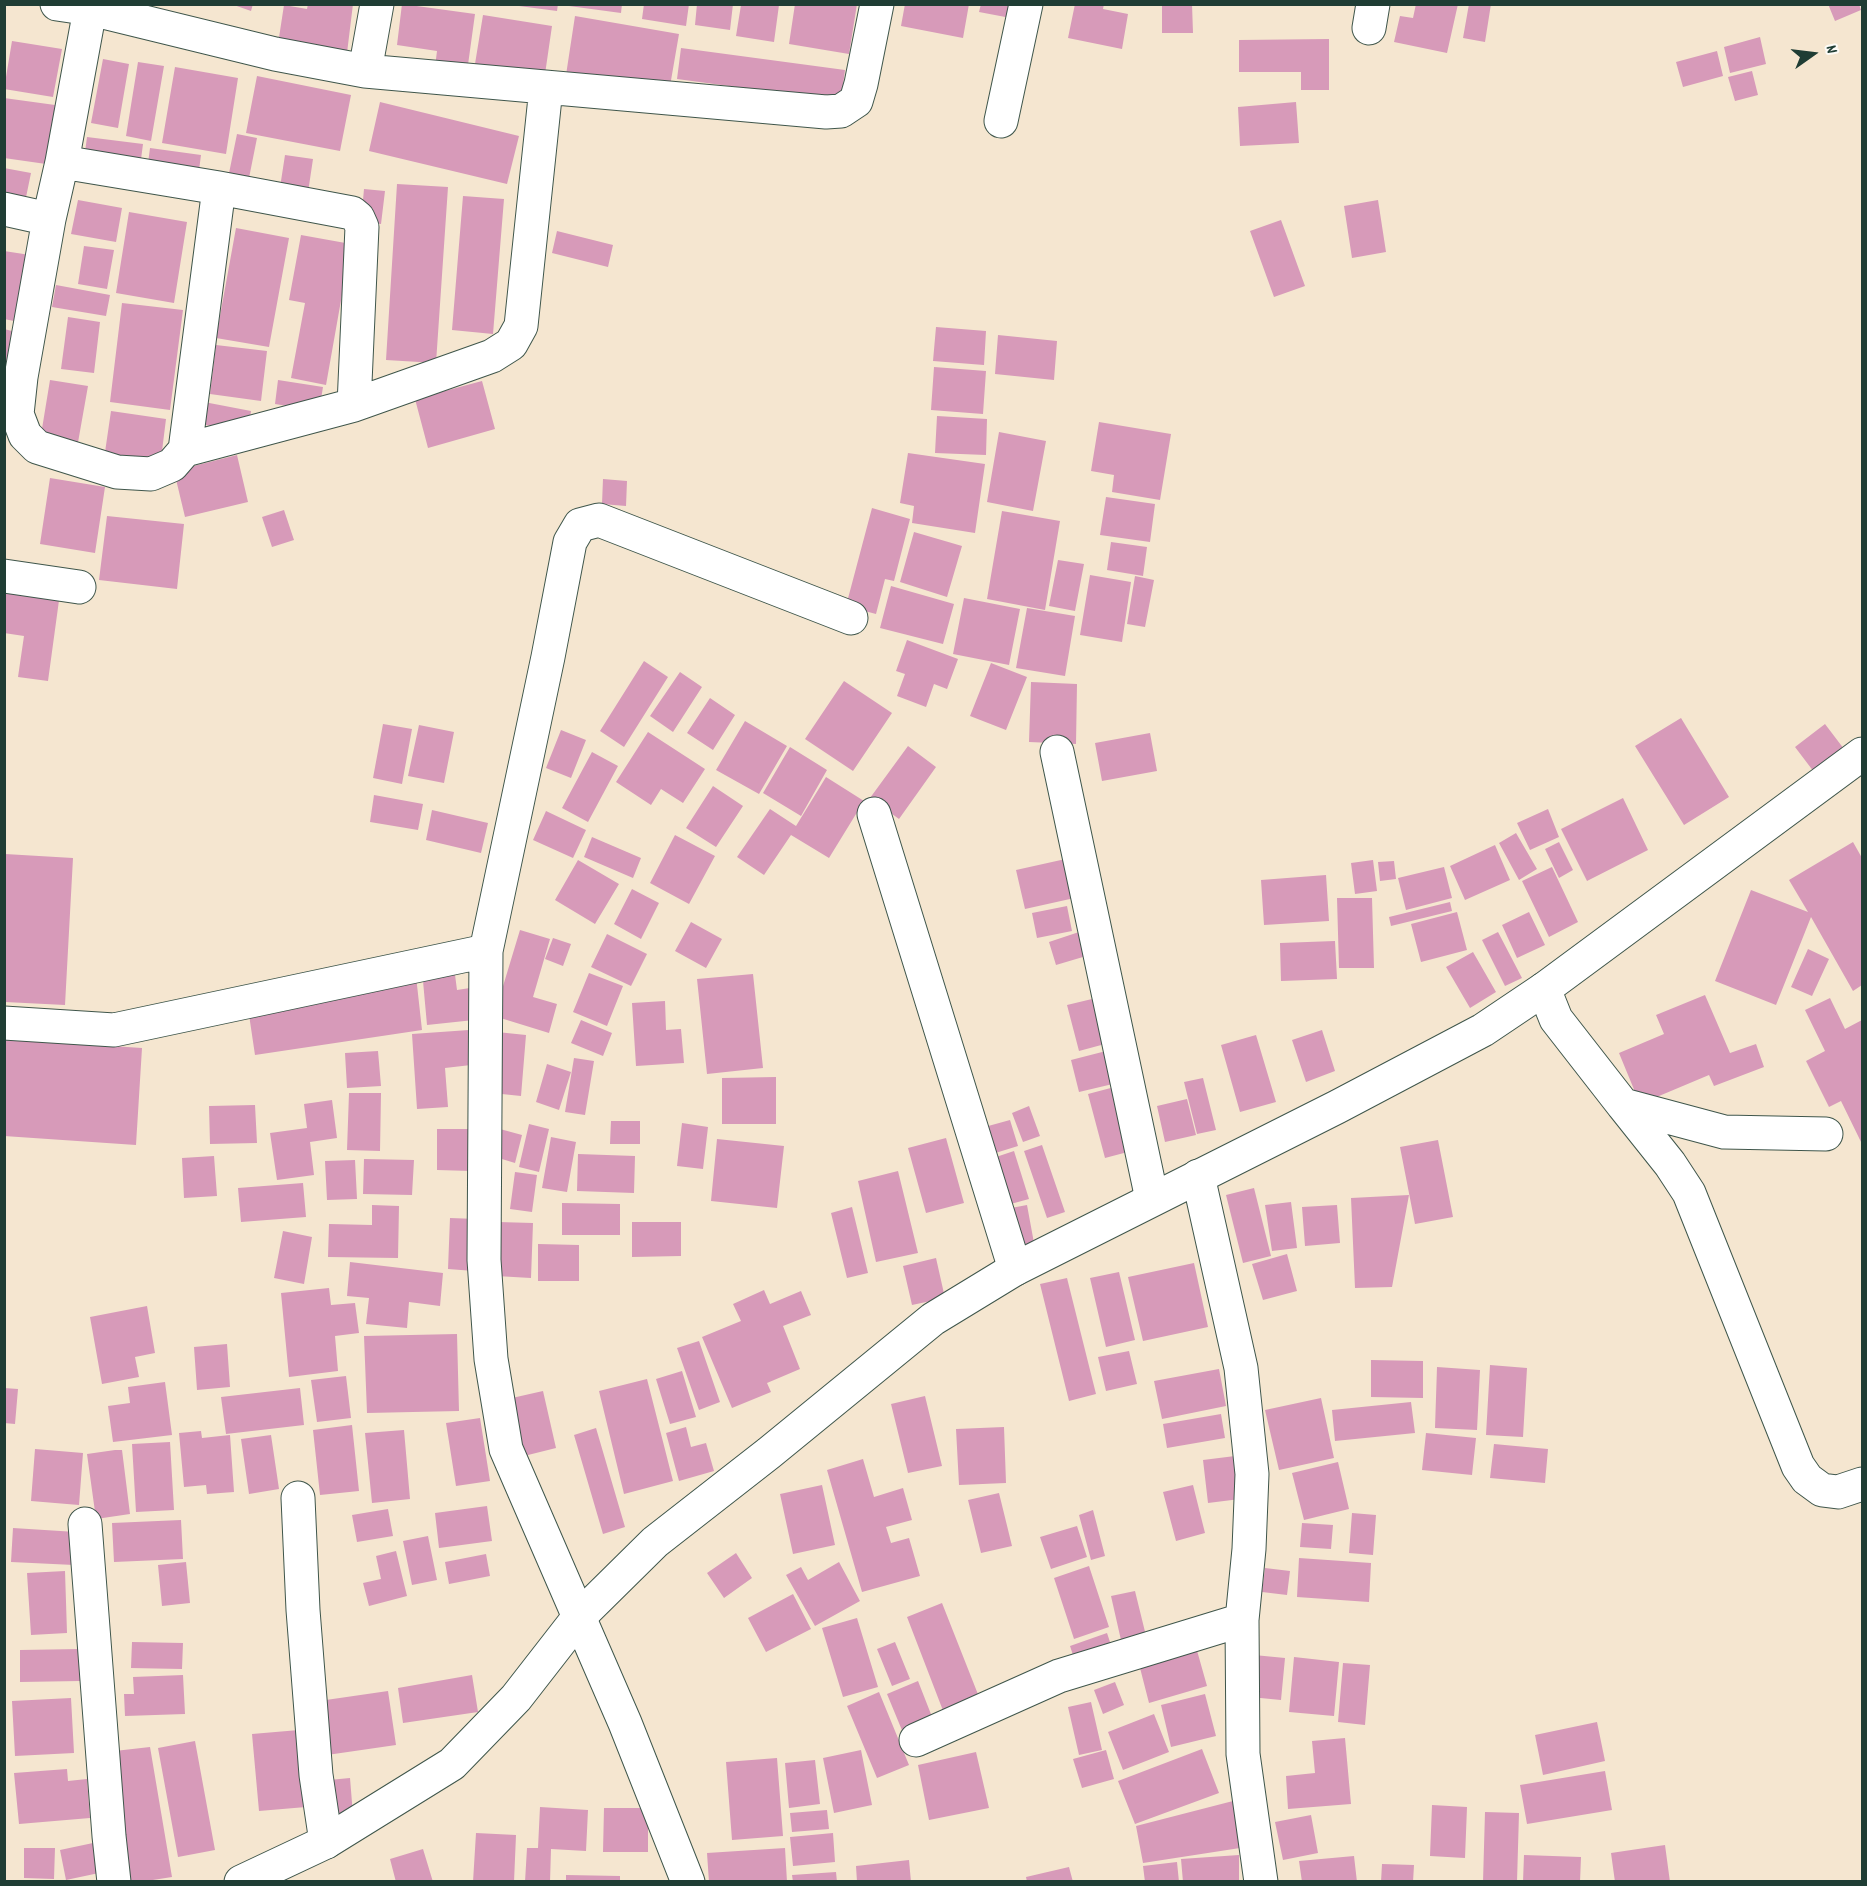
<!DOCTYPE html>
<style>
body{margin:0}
#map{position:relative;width:1867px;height:1886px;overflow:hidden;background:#f5e6d0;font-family:Dekko,sans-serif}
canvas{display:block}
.frame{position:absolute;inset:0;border:6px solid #1f3d34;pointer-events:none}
.north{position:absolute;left:1783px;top:24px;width:60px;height:60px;-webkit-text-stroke:4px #fdfcf7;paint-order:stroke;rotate:76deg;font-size:16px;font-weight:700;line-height:24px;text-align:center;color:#1f3d34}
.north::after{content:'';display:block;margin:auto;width:21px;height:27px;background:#1f3d34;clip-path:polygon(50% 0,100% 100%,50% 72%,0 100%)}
</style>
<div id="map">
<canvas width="1867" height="1886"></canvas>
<div class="frame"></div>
<div class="north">N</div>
</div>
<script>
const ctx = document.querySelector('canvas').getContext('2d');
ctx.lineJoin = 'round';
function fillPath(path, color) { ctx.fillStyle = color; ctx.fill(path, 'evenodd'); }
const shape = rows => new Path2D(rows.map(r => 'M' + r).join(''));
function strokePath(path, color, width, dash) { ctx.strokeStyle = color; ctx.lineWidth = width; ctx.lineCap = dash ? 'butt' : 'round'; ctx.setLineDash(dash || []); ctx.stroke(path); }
const building = shape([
 [231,4,253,4,251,11],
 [308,4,353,4,347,53,278,44,284,5,307,9],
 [402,4,475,14,467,72,435,67,437,51,397,45],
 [520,4,558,4,557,11,519,6],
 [569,4,622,4,621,13,569,6],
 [644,4,689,4,686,26,642,19],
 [697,4,733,4,730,30,695,25],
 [795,4,857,4,849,54,789,44],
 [905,4,969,4,963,38,901,26],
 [981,4,1019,4,1016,19,979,12],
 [1075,4,1104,4,1103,9,1128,14,1122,49,1068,38],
 [1192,4,1193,33,1162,33,1162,5],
 [1416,4,1458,4,1447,53,1394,42,1400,16,1413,18],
 [1469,4,1491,4,1485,42,1463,38],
 [1828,4,1859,4,1861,10,1835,21],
 [741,5,779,5,774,42,736,36],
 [483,15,552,26,544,81,474,70],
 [575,16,679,34,669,92,566,75],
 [1760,37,1766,64,1730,73,1724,47],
 [1329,39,1329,90,1301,90,1301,72,1239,72,1239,40],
 [12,41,62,49,53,97,4,89],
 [681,48,845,70,841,101,677,79],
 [1717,51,1723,76,1683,87,1676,62],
 [103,59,129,64,118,128,91,123],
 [138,62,164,66,151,141,126,136],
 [175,67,238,78,226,154,162,143],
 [1752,71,1758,95,1735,101,1728,77],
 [257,76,351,95,340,151,246,133],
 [4,98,55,105,46,164,4,158],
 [380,102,519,136,507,184,369,151],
 [1296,102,1299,143,1240,146,1238,107],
 [237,134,257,138,247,188,227,183],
 [87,137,143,144,140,167,84,160],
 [150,148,201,155,198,178,147,171],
 [285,155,313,159,307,199,279,194],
 [4,168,31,173,24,207,4,203],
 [397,184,448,187,436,363,386,360],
 [364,189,385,191,381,224,361,222],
 [463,196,504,199,493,334,452,330],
 [78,200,122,208,116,242,71,234],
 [1378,200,1386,252,1352,258,1344,206],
 [129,212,187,222,174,303,116,293],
 [1281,220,1305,286,1274,297,1250,231],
 [236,228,289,238,269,347,216,338],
 [557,231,613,245,608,267,552,253],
 [301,235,351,244,326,385,291,378,305,303,289,300],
 [84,246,114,250,107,289,78,284],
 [4,251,30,255,19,322,4,319],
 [56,285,110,295,106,316,52,307],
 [122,303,183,310,170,410,110,402],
 [68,317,100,322,94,373,61,369],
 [936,327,986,331,984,365,933,361],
 [4,329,12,331,6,370,4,370],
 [998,335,1057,341,1054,380,995,374],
 [216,345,267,351,261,401,210,394],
 [934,367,986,371,983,414,931,410],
 [50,380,88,386,77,448,40,441],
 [278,380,323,387,319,411,275,404],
 [482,381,495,429,428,448,415,399],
 [204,402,251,411,248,432,200,424],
 [111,411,166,419,160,467,104,459],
 [937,416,987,419,986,455,935,453],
 [1099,422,1171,434,1160,500,1112,492,1114,475,1091,471],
 [999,432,1046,441,1033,511,987,502],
 [908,453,985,464,975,533,912,523,914,506,900,503],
 [237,455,248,502,185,517,174,471],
 [50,478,105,487,95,553,40,544],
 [603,479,627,481,626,506,602,504],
 [1106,497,1155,504,1150,542,1100,535],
 [872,508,910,519,894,581,885,579,876,614,846,606],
 [284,510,294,540,272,547,262,517],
 [1002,511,1060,521,1045,610,987,599],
 [107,516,184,524,177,589,99,580],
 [914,532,962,546,947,597,900,582],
 [1111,542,1147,547,1143,576,1107,570],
 [1058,560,1084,564,1075,611,1049,606],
 [1090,575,1131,582,1122,642,1080,635],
 [1135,576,1154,580,1145,627,1127,624],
 [4,585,60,593,48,681,18,677,24,636,4,633],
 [891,586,954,604,943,644,880,628],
 [964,598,1020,609,1009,665,953,654],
 [1027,608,1075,616,1065,676,1016,668],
 [907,640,958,659,947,689,934,684,926,707,897,696,905,674,896,671],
 [644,661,668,677,624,747,600,731],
 [991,663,1027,677,1006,730,970,716],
 [680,672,702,687,673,732,650,716],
 [844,681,892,713,853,771,805,739],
 [1031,682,1077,684,1076,744,1029,742],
 [710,698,735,715,713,750,687,733],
 [1681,718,1729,797,1684,825,1635,746],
 [745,721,787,746,759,794,716,770],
 [383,724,412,729,402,784,373,778],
 [1825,724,1844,749,1814,772,1795,747],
 [419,725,454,732,444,783,408,776],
 [561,730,586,740,571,778,546,768],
 [648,732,705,769,683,803,661,789,651,805,616,782],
 [1150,733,1157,771,1102,781,1095,743],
 [908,746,936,767,899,819,870,798],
 [790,747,827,770,801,816,763,793],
 [592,752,618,766,588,822,562,808],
 [826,777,864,801,829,858,791,835,764,875,737,857,770,809,796,826],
 [713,786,743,806,716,847,686,828],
 [374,795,423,804,418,830,370,822],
 [1623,798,1648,850,1587,881,1561,829],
 [1548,809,1559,837,1530,850,1517,823],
 [432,810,488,823,481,853,426,840],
 [546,811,586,830,573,858,533,840],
 [1516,833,1537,869,1519,880,1499,843],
 [675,835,715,856,689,904,650,883],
 [592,837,641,858,633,878,584,857],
 [1559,842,1573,870,1559,878,1545,849],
 [1853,842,1862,858,1862,985,1853,991,1811,917,1776,1005,1715,981,1751,890,1808,912,1789,880],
 [1495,845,1510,880,1465,900,1450,866],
 [5,854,73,858,65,1005,5,1002],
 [1070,858,1079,897,1025,909,1016,870],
 [578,860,619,884,595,924,555,900],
 [1373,860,1377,891,1355,894,1351,863],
 [1394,861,1396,879,1380,881,1378,862],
 [1444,867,1452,898,1406,910,1398,878],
 [1552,867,1578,922,1549,937,1522,881],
 [1326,875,1329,921,1264,925,1261,880],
 [632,889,659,903,641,939,614,924],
 [1337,898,1372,898,1374,968,1339,968],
 [1450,902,1452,911,1391,926,1389,917],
 [1067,906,1072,931,1037,938,1032,913],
 [1457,912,1467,950,1421,962,1411,924],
 [1529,912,1545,945,1517,958,1502,925],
 [691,922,722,939,706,968,675,951],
 [520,930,550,939,533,997,557,1004,549,1033,494,1016],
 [1085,930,1093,954,1056,965,1049,942],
 [1498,932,1522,978,1505,986,1482,940],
 [607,934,647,954,631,986,591,967],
 [553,938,571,944,563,966,545,959],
 [1335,941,1337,979,1281,981,1280,943],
 [1808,949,1829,959,1812,996,1791,987],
 [1473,952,1496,992,1470,1008,1446,967],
 [454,967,457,990,470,988,474,1020,427,1025,422,970],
 [589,973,623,986,607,1026,573,1012],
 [753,974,763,1068,707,1074,697,979],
 [416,976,422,1030,255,1055,248,1008],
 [1705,995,1730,1053,1756,1044,1764,1067,1714,1086,1709,1075,1640,1104,1619,1053,1664,1034,1656,1015],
 [1830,998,1845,1029,1862,1020,1862,1144,1841,1101,1829,1107,1806,1061,1825,1051,1805,1010],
 [1092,999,1105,1044,1079,1051,1067,1005],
 [665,1001,666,1030,681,1029,684,1063,636,1066,632,1003],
 [581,1020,612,1033,603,1056,571,1043],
 [469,1030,471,1065,445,1068,448,1107,417,1109,412,1034],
 [1322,1030,1335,1071,1306,1082,1292,1040],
 [497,1032,526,1035,521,1096,492,1093],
 [1256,1035,1276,1102,1240,1112,1221,1045],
 [4,1039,142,1048,136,1145,4,1136],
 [1110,1050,1117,1083,1079,1092,1071,1060],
 [378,1051,381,1086,347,1088,345,1053],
 [574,1058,594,1061,585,1115,565,1112],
 [547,1064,571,1072,559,1110,536,1102],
 [776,1077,776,1124,722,1124,722,1078],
 [1203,1078,1216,1130,1197,1134,1184,1082],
 [1122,1085,1139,1149,1105,1158,1088,1094],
 [349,1093,381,1093,380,1151,347,1150],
 [1187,1099,1196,1135,1165,1142,1157,1106],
 [332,1100,337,1138,310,1142,314,1175,277,1180,270,1133,307,1128,304,1104],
 [255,1105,257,1143,210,1144,209,1106],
 [1029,1106,1040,1136,1023,1142,1012,1113],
 [1010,1120,1018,1146,989,1155,981,1128],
 [611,1121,640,1121,640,1144,610,1144],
 [682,1123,708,1127,703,1169,677,1166],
 [529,1124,549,1129,539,1172,519,1167],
 [437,1129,472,1129,471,1171,437,1170],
 [500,1129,522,1135,515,1163,492,1156],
 [551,1137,576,1142,567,1192,542,1188],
 [946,1138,964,1203,926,1213,908,1148],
 [717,1139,784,1146,777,1208,711,1201],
 [1438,1140,1453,1217,1415,1224,1400,1147],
 [1042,1145,1065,1212,1047,1218,1024,1151],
 [1014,1151,1029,1199,1007,1205,993,1158],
 [578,1154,635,1156,634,1193,577,1191],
 [214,1156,217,1196,184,1198,182,1158],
 [364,1159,414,1160,412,1195,363,1194],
 [355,1160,357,1199,327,1200,325,1161],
 [898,1171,918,1253,876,1262,858,1181],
 [515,1172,537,1175,532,1212,510,1209],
 [303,1183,306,1217,241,1222,238,1188],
 [1254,1188,1271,1256,1243,1263,1226,1195],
 [1409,1195,1392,1287,1355,1288,1351,1198],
 [1291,1202,1297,1248,1272,1251,1265,1205],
 [562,1203,620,1204,620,1235,562,1235],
 [372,1205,399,1206,398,1258,328,1257,329,1224,372,1225],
 [1027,1205,1034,1243,1018,1246,1011,1208],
 [1337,1205,1340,1243,1305,1246,1302,1207],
 [852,1207,868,1273,847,1278,831,1213],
 [450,1218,477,1219,474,1271,448,1269],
 [498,1222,533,1223,531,1278,496,1276],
 [632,1222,681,1222,681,1256,632,1257],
 [283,1231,312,1237,304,1284,274,1278],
 [538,1244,579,1245,579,1281,538,1281],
 [1287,1254,1297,1291,1263,1300,1252,1264],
 [936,1258,945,1298,912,1305,903,1266],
 [350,1262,443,1273,440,1306,409,1302,407,1328,366,1324,369,1298,347,1296],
 [1194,1263,1208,1327,1143,1341,1128,1277],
 [1119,1272,1135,1340,1106,1347,1090,1278],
 [1067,1278,1096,1394,1069,1401,1040,1284],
 [329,1288,331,1305,355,1303,359,1333,335,1336,338,1371,289,1377,281,1293],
 [764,1290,770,1304,801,1291,811,1315,783,1326,800,1369,767,1383,771,1392,732,1408,702,1337,741,1321,733,1304],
 [147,1306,155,1353,135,1357,139,1377,102,1384,90,1317],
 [457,1334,459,1411,367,1413,364,1336],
 [699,1341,720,1402,699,1410,677,1348],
 [227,1344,230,1387,197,1390,194,1347],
 [1129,1351,1137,1384,1106,1391,1098,1357],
 [1371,1360,1423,1361,1423,1398,1371,1397],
 [1490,1365,1527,1368,1523,1437,1486,1435],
 [1437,1367,1480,1370,1477,1430,1435,1428],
 [1219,1369,1226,1406,1162,1419,1154,1381],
 [682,1371,696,1417,670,1424,656,1379],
 [346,1376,351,1418,317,1422,311,1380],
 [647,1379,673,1481,624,1494,599,1391],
 [165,1382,172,1435,113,1442,108,1406,130,1403,128,1387],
 [4,1388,18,1389,15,1424,4,1423],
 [300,1388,304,1425,226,1434,221,1397],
 [543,1391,556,1448,524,1456,512,1398],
 [925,1396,942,1466,908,1473,891,1404],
 [1321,1398,1334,1458,1279,1470,1265,1410],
 [1411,1402,1415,1433,1335,1441,1332,1410],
 [1221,1414,1225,1438,1167,1448,1163,1424],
 [480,1418,490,1481,456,1486,446,1423],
 [352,1425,359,1491,320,1495,313,1430],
 [686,1427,691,1447,706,1443,714,1471,679,1481,666,1433],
 [1004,1427,1006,1483,959,1485,956,1429],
 [596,1428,625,1527,603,1534,574,1435],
 [404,1430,410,1499,372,1503,365,1433],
 [201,1431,202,1438,230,1435,234,1492,207,1494,206,1485,184,1487,179,1433],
 [1426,1433,1476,1438,1472,1475,1422,1470],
 [271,1435,279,1489,249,1494,241,1439],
 [170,1442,174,1510,136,1512,132,1444],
 [1494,1444,1548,1449,1545,1483,1490,1478],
 [35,1449,83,1453,79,1505,31,1501],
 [115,1450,122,1450,130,1514,96,1519,87,1454],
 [1235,1456,1240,1499,1208,1503,1203,1460],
 [863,1459,874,1497,903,1488,912,1520,886,1527,891,1543,909,1538,920,1576,862,1592,827,1470],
 [1338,1462,1349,1509,1304,1520,1292,1473],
 [822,1485,835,1545,793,1554,780,1494],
 [1193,1485,1205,1533,1176,1541,1163,1492],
 [999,1493,1012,1546,981,1553,968,1500],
 [487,1506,492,1541,439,1548,435,1513],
 [388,1509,393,1536,357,1542,352,1515],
 [1093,1510,1105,1556,1091,1560,1079,1515],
 [1352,1513,1376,1515,1373,1555,1349,1553],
 [181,1520,183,1559,114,1562,112,1523],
 [1302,1523,1333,1525,1331,1549,1300,1547],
 [1077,1526,1087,1557,1051,1569,1040,1537],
 [13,1528,76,1532,74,1565,11,1562],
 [428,1536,437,1580,412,1585,403,1541],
 [396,1551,407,1596,369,1606,363,1583,381,1579,376,1556],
 [736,1553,752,1578,724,1598,707,1573],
 [486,1554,490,1576,449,1584,445,1562],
 [1299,1558,1371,1563,1369,1602,1297,1597],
 [186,1562,190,1603,162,1606,158,1565],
 [839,1562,860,1601,815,1626,786,1575,801,1567,808,1580],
 [1089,1566,1109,1627,1074,1639,1054,1578],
 [1265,1568,1290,1571,1287,1595,1262,1592],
 [65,1571,67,1633,31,1635,27,1573],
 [1135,1591,1148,1644,1123,1649,1111,1596],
 [793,1594,811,1629,766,1652,748,1618],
 [942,1603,983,1707,947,1721,907,1617],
 [857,1618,878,1687,843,1697,822,1628],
 [1107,1633,1114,1654,1077,1667,1070,1646],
 [132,1642,183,1643,182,1669,131,1668],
 [895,1642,910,1679,892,1686,877,1649],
 [1196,1647,1207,1686,1149,1703,1139,1664],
 [80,1649,80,1681,20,1682,20,1650],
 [1254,1655,1285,1658,1281,1700,1250,1697],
 [1294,1657,1339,1662,1334,1716,1289,1712],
 [1343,1663,1370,1665,1365,1725,1338,1722],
 [183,1675,185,1714,125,1716,124,1694,134,1694,133,1677],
 [472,1675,478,1712,403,1723,398,1688],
 [918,1681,936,1727,906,1740,887,1694],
 [1115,1682,1124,1705,1103,1714,1094,1690],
 [388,1691,396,1745,327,1755,319,1701],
 [879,1692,909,1765,877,1778,847,1706],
 [1205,1694,1216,1736,1171,1747,1161,1705],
 [71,1698,74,1753,15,1756,12,1701],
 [1091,1702,1102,1750,1079,1755,1068,1707],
 [1154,1714,1169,1752,1123,1770,1108,1732],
 [1597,1722,1605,1761,1543,1775,1535,1735],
 [299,1730,306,1807,259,1811,252,1734],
 [1345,1738,1351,1804,1288,1809,1286,1776,1315,1773,1312,1741],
 [195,1741,215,1850,178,1857,158,1748],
 [150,1747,172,1877,140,1882,123,1882,106,1752],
 [1202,1749,1219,1793,1135,1824,1118,1781],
 [861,1750,872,1805,834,1813,823,1758],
 [1106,1750,1114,1779,1082,1788,1073,1759],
 [976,1752,989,1808,929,1820,918,1765],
 [777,1758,783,1836,732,1840,726,1762],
 [815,1760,820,1804,789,1808,785,1763],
 [67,1769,68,1781,87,1779,90,1818,19,1824,14,1773],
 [1605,1771,1612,1810,1527,1824,1520,1785],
 [350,1778,353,1815,331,1816,329,1780],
 [1233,1801,1240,1848,1143,1863,1136,1826],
 [1432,1805,1467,1807,1465,1858,1430,1856],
 [540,1807,588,1810,586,1851,551,1849,550,1882,525,1882,527,1848,538,1848],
 [604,1808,648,1808,648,1852,603,1852],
 [827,1810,829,1829,792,1832,790,1813],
 [1485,1812,1519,1813,1517,1882,1483,1882],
 [1311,1815,1318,1853,1283,1860,1275,1822],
 [476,1833,516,1835,514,1882,473,1882],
 [833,1833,835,1862,793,1866,790,1837],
 [93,1843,99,1873,66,1880,60,1850],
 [1665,1845,1670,1882,1615,1882,1611,1853],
 [24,1848,55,1848,54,1879,24,1878],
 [785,1848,787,1882,709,1882,707,1853],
 [423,1849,433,1882,396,1882,390,1859],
 [1239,1855,1239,1882,1183,1882,1181,1859],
 [1524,1855,1581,1857,1580,1882,1523,1882],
 [1354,1856,1357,1882,1302,1882,1299,1861],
 [909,1860,911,1882,857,1882,856,1866],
 [1177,1862,1179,1882,1145,1882,1143,1866],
 [1382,1864,1414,1865,1413,1882,1381,1882],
 [1069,1867,1073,1882,1027,1882,1026,1877],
 [836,1872,837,1882,793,1882,792,1875],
 [566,1875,620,1876,620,1882,566,1882]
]);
const street = shape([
 [57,4,91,9,275,54,365,71,377,4],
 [1369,28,1373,4],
 [365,71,826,112,841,111,856,101,861,84,877,4],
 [1001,121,1026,4],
 [62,162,91,4],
 [219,188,185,450,354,405,492,356,511,344,521,326,546,88],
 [4,209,49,219],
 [185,450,172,465,151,474,117,472,37,447,25,435,17,414,21,377,49,219,62,162,219,188,352,213,358,218,362,227,354,405],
 [4,576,79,587],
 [1057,752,1152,1199],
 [874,814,1015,1269],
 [1544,989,1556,1019,1623,1105,1724,1132,1826,1134],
 [4,1023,114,1030,486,951],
 [1623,1105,1670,1164,1689,1193,1798,1466,1807,1479,1822,1490,1838,1492,1862,1484],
 [1198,1176,1241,1368,1252,1474,1249,1549,1242,1620,1243,1754,1261,1882],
 [298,1498,303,1610,316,1775,326,1842],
 [85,1524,109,1836,114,1882],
 [916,1740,1059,1676,1242,1620],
 [688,1882,625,1723,506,1449,491,1359,484,1260,486,951,548,657,570,542,580,525,599,520,851,618]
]);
const secondary = shape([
 [241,1882,326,1842,452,1764,516,1698,579,1617,655,1542,769,1453,933,1319,1015,1269,1337,1107,1483,1030,1544,989,1862,754]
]);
fillPath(building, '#d79ab9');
strokePath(street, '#3f564b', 35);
strokePath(secondary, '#3f564b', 35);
strokePath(street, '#fff', 33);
strokePath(secondary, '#fff', 33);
</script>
